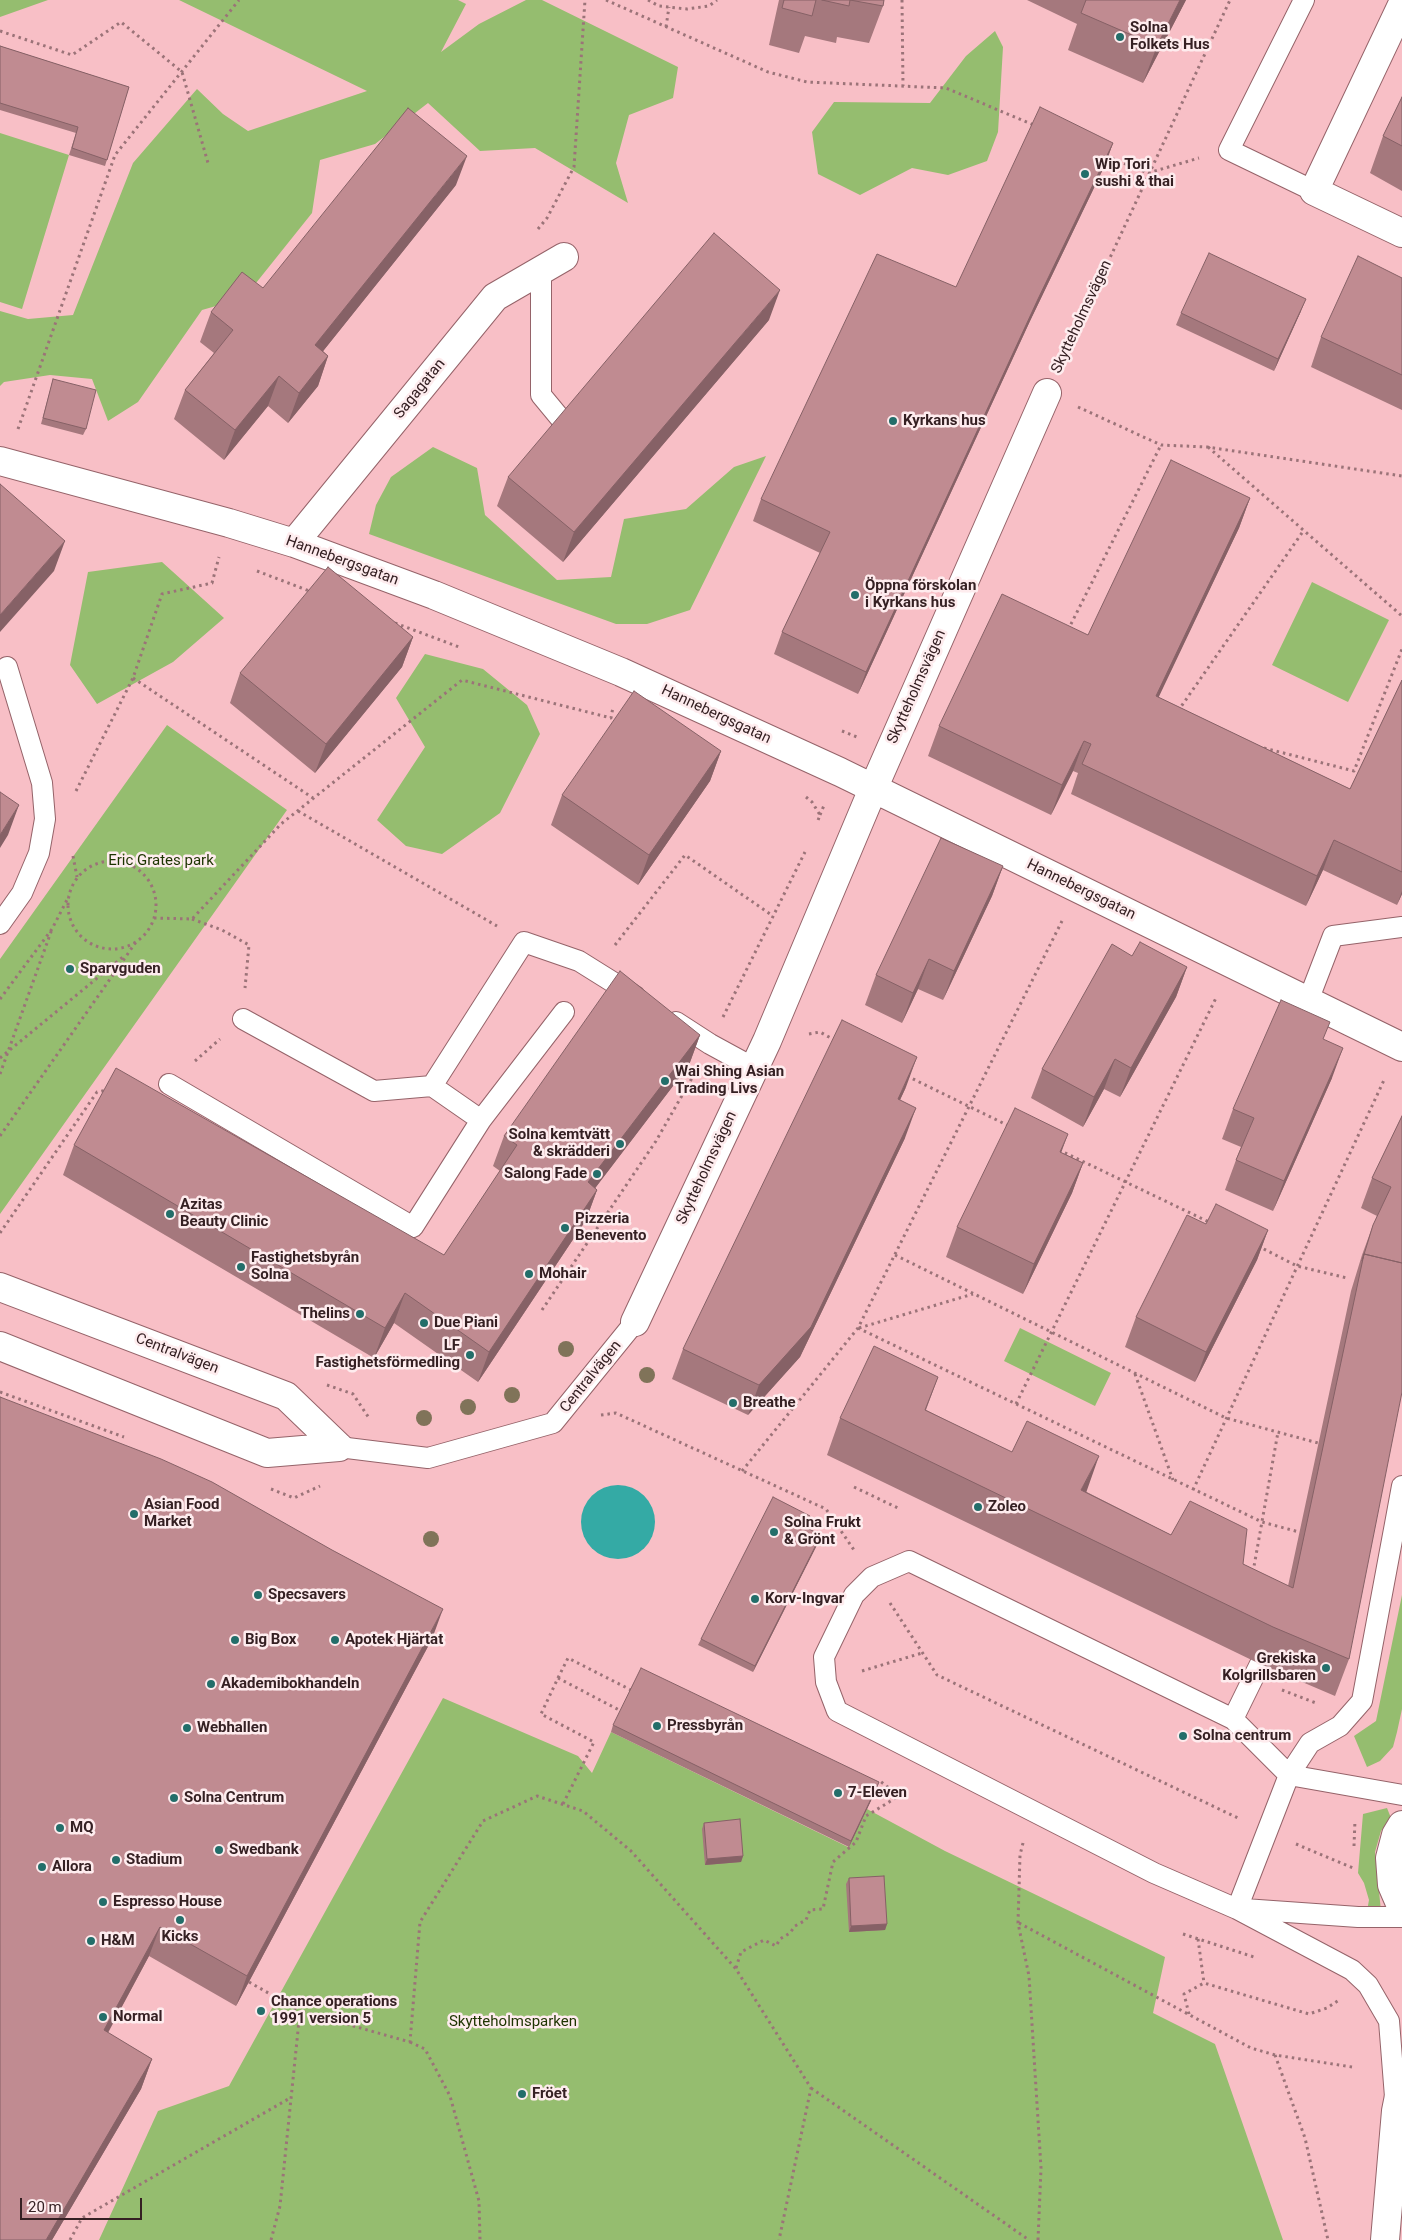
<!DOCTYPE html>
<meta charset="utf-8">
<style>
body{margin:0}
#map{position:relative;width:1402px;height:2240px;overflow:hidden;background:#f8bfc6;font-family:Roboto,sans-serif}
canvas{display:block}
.scale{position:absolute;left:20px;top:2198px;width:122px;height:22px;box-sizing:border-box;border:2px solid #352023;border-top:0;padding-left:6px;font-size:15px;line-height:18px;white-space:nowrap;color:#352023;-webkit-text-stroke:4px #feecee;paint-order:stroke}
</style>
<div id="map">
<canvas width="1402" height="2240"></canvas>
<div class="scale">20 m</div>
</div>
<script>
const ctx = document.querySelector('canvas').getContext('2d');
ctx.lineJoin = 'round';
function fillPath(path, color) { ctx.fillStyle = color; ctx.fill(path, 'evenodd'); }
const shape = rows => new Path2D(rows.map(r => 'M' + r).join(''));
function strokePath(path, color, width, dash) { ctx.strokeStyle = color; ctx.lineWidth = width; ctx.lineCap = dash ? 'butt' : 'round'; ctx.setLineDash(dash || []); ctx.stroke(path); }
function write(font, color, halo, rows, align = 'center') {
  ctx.font = font + ' Roboto,sans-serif'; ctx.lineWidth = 5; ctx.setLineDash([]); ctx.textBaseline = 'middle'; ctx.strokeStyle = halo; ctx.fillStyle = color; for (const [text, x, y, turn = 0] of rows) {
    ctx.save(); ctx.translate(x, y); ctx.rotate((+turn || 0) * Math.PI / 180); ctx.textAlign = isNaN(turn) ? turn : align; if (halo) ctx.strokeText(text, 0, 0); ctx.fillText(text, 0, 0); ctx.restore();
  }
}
const green = shape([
 [0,0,48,0,0,17],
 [179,0,458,0,466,4,441,52,479,24,526,0,542,0,678,67,673,98,629,115,616,163,628,203,535,148,480,151,428,103,375,144,320,160,312,213,244,298,202,310,138,402,108,421,92,379,50,375,4,382,0,386,0,311,28,319,73,315,133,163,197,89,223,114,248,131,367,91],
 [995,31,1003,47,998,132,987,161,948,175,912,168,860,195,818,174,812,132,834,102,930,103,966,56],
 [0,133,69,155,22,309,0,302],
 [433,447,477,468,485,515,557,580,611,577,624,519,686,509,734,467,766,456,690,610,647,624,616,624,369,534,376,505,391,477],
 [162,562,224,618,173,662,97,704,70,665,88,572],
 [1312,582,1389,620,1348,702,1272,665],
 [425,654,483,669,527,705,540,734,500,813,442,854,406,846,377,820,425,747,396,698],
 [167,725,287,810,0,1214,0,959],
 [1020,1328,1111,1373,1095,1406,1004,1361],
 [1402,1595,1402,1709,1397,1732,1393,1747,1380,1761,1367,1767,1354,1736,1376,1721],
 [443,1698,578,1756,592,1773,611,1732,848,1847,867,1809,945,1851,1165,1957,1153,2013,1215,2044,1283,2240,99,2240,158,2111,229,2086],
 [1387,1808,1391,1818,1381,1831,1375,1852,1381,1911,1367,1911,1369,1900,1364,1883,1358,1873,1363,1814]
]);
const water = shape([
 '581 1522a37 37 0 1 1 74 0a37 37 0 1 1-74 0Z'
]);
const path = shape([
 [606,0,768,72,807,82,946,88,1036,126],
 [648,0,659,6,687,9,709,6,717,0],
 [902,0,903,86],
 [666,27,669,7],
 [0,31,72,55,121,22,182,72,208,163],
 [1106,156,1148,173,1199,158],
 [538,229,547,218,574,167,585,0],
 [1061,363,1230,0],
 [1078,407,1161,445,1207,447,1402,476],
 [18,429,115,155,239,0],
 [1208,447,1402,616],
 [257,571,312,592],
 [395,623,459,647],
 [1068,630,1161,445],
 [133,678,313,798],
 [1178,711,1304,530],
 [842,731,857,737],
 [1264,748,1354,771,1402,649],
 [76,791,133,678,162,594,212,583,219,557],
 [806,797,812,802,820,815,817,823],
 [298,811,497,926],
 [820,815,825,803],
 [73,856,77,877],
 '68 905a44 44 0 1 1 88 0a44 44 0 1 1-88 0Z',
 [154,918,192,919,281,824,462,680,611,718,613,707],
 [192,919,222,930,249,945,245,988],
 [615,945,685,855,773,916],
 [0,999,52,929,69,896],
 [723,1017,805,852],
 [809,1034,820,1032,836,1041],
 [0,1058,124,956],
 [195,1061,220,1039],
 [0,1074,52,929],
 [907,1076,1009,1126],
 [0,1136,136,942],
 [1059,1150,1209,1222],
 [0,1233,97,1092,107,1090],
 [1258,1246,1297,1266,1347,1278],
 [895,1255,1226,1418,1318,1443],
 [542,1310,656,1141,696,1071],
 [858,1328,1262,1522,1299,1532],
 [859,1328,973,1294],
 [1135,1374,1173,1480],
 [327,1385,353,1394,369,1418],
 [0,1392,124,1437],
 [1016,1404,1217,996],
 [601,1415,616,1413,826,1509,854,1550],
 [742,1471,858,1328,1062,921],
 [854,1487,900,1509],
 [271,1489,294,1498,320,1486],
 [1193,1490,1385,1078],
 [1253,1572,1278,1432],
 [890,1603,937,1675,1238,1818],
 [862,1671,922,1653],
 [558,1678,568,1658,631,1690],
 [1282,1690,1316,1703],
 [563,1804,594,1742,541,1714,558,1678,621,1711],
 [1023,1843,1020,1855,1018,1923,1029,1976,1041,2168,1038,2240],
 [1296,1844,1353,1868],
 [1354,1846,1355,1820],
 [1019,1923,1251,2048,1275,2055,1352,2067],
 [1183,1934,1254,1957],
 [1198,1939,1204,1983],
 [736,1968,741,1952,764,1940,776,1946,780,1939,790,1933,795,1926,806,1920,810,1910,823,1909,833,1862,856,1842,866,1816,899,1796,880,1781],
 [249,1982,300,2011],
 [1189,2014,1184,1994,1204,1983,1309,2014,1327,2008,1339,2000],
 [410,2042,425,2049,450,2096,479,2201,480,2240],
 [1275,2055,1305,2138,1328,2240],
 [811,2088,1029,2240],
 [70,2240,82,2218,290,2098],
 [271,2240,280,2206,300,2011,410,2042,420,1922,483,1821,537,1796,583,1811,631,1851,736,1969,811,2088,779,2240]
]);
const service = shape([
 [1304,0,1229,150,1314,191],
 [541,271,541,395,560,418],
 [0,924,22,893,39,853,45,819,42,783,7,667],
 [1308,1001,1333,936,1402,927],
 [243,1019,374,1091,432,1086,524,942,579,961,635,996],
 [676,1022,710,1044,754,1068],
 [169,1084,413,1227,481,1120,564,1012],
 [432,1086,481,1120],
 [339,1447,428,1458,553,1423,635,1322],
 [1395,1524,1402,1486],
 [1233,1719,1260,1664],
 [1237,1909,1289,1775,1310,1743,1340,1726,1362,1701,1395,1524,1402,1525],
 [1244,1909,1358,1917,1402,1917],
 [1395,2097,1389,2021,1368,1985,1352,1970,1237,1909,1154,1873,837,1711,826,1682,824,1657,854,1595,872,1577,909,1561,1233,1719,1289,1775,1402,1795]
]);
const minor = shape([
 [1402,5,1314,191,1402,233],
 [0,461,229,523,294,543,434,595,621,672,840,772,1402,1047],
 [294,543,495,297,564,257],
 [635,1322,767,1041,873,789,1047,393]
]);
const tertiary = shape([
 [0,1287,286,1396,339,1447],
 [0,1346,267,1453,339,1447],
 [1402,1825,1396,1835,1390,1858,1392,1885,1402,1908],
 [1385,2240,1396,2111,1402,2081]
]);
const trees = [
 [566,1349],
 [647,1375],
 [512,1395],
 [468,1407],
 [424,1418],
 [431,1539]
];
const wall = shape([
 [779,0,884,0,883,6,869,43,837,37,836,43,805,36,799,53,769,45],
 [1027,0,1186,0,1143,83,1068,50,1077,24],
 [0,46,129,87,105,166,69,155,76,133,0,110],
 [1402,97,1402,191,1370,173,1383,136],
 [1113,143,1105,165,1030,321,858,694,774,654,782,632,820,553,753,521,761,499,956,287],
 [456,185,323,351,328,356,318,386,288,423,268,406,224,460,174,419,185,390,214,353,200,342,211,312,263,288],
 [1402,278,1402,410,1311,367,1321,337],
 [1301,311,1274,371,1176,325,1181,313],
 [769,320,563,562,497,506,508,477],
 [53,379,86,429,83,435,41,424],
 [1250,498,1239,528,1158,697,1350,789,1402,680,1402,894,1397,905,1323,870,1306,906,1071,794,1078,773,1073,771,1051,815,928,756,939,726,1088,635],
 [413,637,402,667,315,773,230,703,240,673],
 [721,751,710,781,638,885,551,825,562,795],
 [1003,866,992,896,943,1000,918,989,902,1023,865,1005,876,975],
 [1132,956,1187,967,1176,997,1120,1097,1104,1089,1083,1127,1031,1098,1042,1069],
 [700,1035,689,1065,595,1188,597,1190,586,1220,478,1382,394,1323,374,1358,63,1175,74,1145,444,1255,500,1171,493,1166,504,1136],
 [1324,1040,1332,1078,1273,1211,1225,1190,1236,1160,1241,1147,1222,1139,1233,1109],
 [906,1087,900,1100,905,1138,800,1357,748,1415,672,1379,683,1349],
 [1402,1116,1349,1659,1335,1696,1260,1664,827,1455,840,1418,938,1377,926,1410,1171,1535,1243,1564,1288,1586,1351,1291,1362,1255,1373,1225,1377,1216,1361,1208,1372,1178],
 [1062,1153,1083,1163,1072,1193,1023,1294,946,1257,957,1227],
 [1206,1224,1268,1230,1257,1260,1195,1382,1125,1347,1136,1317],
 [0,1397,432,1639,236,2006,149,1956,108,2033,152,2059,141,2089,52,2240],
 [808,1522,806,1527,819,1541,753,1672,698,1645,701,1639],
 [613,1725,877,1788,849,1847,611,1732],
 [704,1823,743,1856,741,1862,705,1865,702,1829],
 [849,1878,887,1924,885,1930,849,1932,846,1884]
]);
const shadedWall = shape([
 [1180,0,1186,0,1143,83,1157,46],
 [1113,143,1105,165,1030,321,858,694,866,672,1038,299],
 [467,156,456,185,304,375,315,345],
 [780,290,769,320,563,562,574,532],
 [1306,299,1301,311,1274,371,1278,359],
 [328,356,318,386,288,423,299,393],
 [279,376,268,406,224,460,235,430],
 [1250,498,1239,528,1145,726,1156,696],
 [65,541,54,571,0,632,0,615],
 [413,637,402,667,315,773,326,744],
 [1084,741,1073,771,1051,815,1062,785],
 [721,751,710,781,638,885,649,855],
 [19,805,8,835,0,848,0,835],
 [1334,840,1323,870,1306,906,1317,876],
 [1003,866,992,896,943,1000,954,971],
 [1402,891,1402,894,1397,905],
 [929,959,918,989,902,1023,913,993],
 [1187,967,1176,997,1120,1097,1131,1068],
 [700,1035,689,1065,577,1212,588,1182],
 [1343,1048,1332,1078,1273,1211,1284,1181],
 [917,1057,906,1087,887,1128,898,1099],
 [1115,1059,1104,1089,1083,1127,1094,1097],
 [916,1108,905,1138,800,1357,748,1415,759,1385],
 [1068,1134,1057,1164,1060,1152],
 [1083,1163,1072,1193,1023,1294,1034,1264],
 [597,1190,586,1220,478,1382,489,1352],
 [1268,1230,1257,1260,1195,1382,1206,1352],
 [405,1293,394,1323,374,1358,385,1328],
 [1099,1456,1086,1493,1081,1490],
 [821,1535,819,1541,753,1672,755,1666],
 [443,1609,432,1639,236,2006,247,1976],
 [879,1782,877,1788,849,1847,851,1841],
 [743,1856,741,1862,705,1865,707,1859],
 [887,1924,885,1930,849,1932,851,1926],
 [160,1927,149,1956,93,2060,104,2030],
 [152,2059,141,2089,52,2240,46,2240]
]);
const building = shape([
 [784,0,816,0,812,16,782,8,784,0],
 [822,0,884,0,883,6,850,0,849,6,822,0],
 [1086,0,1180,0,1157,46,1081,13,1086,0],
 [0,46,129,87,107,160,72,148,78,127,0,103,0,46],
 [1402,97,1402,146,1383,136,1402,97],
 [1040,107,1113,143,1038,299,866,672,782,632,830,532,761,499,877,254,956,287,1040,107],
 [408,108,467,156,315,345,328,356,299,393,279,376,235,430,185,390,233,330,211,312,242,272,263,288,408,108],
 [714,233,780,290,574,532,508,477,714,233],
 [1209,253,1306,299,1278,359,1181,313,1209,253],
 [1358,256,1402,278,1402,375,1321,337,1358,256],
 [53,379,96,390,86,429,43,418,53,379],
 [1171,460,1250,498,1156,696,1350,789,1402,680,1402,872,1334,840,1317,876,1082,764,1091,744,1084,741,1062,785,939,726,1002,594,1088,635,1171,460],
 [0,484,65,541,0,615,0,484],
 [328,567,413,637,326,744,240,673,328,567],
 [634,691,721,751,649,855,562,795,634,691],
 [0,792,19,805,0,835,0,792],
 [941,838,1003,866,954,971,929,959,913,993,876,975,941,838],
 [1140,942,1187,967,1131,1068,1115,1059,1094,1097,1042,1069,1112,944,1132,956,1140,942],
 [620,971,700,1035,588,1182,597,1190,489,1352,405,1293,385,1328,74,1145,116,1068,444,1255,517,1145,504,1136,620,971],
 [1281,1000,1330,1022,1323,1039,1343,1048,1284,1181,1236,1160,1254,1118,1233,1109,1281,1000],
 [842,1020,917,1057,898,1099,916,1108,811,1327,759,1385,683,1349,842,1020],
 [1015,1108,1068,1134,1060,1152,1083,1163,1034,1264,957,1227,1015,1108],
 [1402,1116,1402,1263,1364,1254,1362,1261,1373,1225,1391,1187,1372,1178,1402,1116],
 [1216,1204,1268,1230,1206,1352,1136,1317,1187,1215,1206,1224,1216,1204],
 [1364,1254,1402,1263,1402,1392,1349,1659,1273,1627,840,1418,874,1346,938,1377,925,1410,1012,1452,1027,1421,1099,1456,1081,1490,1171,1535,1190,1501,1247,1529,1243,1564,1293,1588,1364,1254],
 [0,1397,161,1459,212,1482,332,1550,443,1609,247,1976,160,1927,104,2030,152,2059,46,2240,0,2240,0,1397],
 [773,1497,810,1516,805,1527,821,1535,755,1666,701,1639,773,1497],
 [641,1668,879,1782,851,1841,613,1725,641,1668],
 [740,1819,743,1856,707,1859,704,1823,740,1819],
 [884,1876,887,1924,851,1926,849,1878,884,1876]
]);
const markers = [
 [1120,37,5,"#236e6a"],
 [1085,174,5,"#236e6a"],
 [893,421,5,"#236e6a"],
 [855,595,5,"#236e6a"],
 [70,969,5,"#236e6a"],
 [665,1081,5,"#236e6a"],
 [620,1144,5,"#236e6a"],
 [597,1174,5,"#236e6a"],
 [170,1214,5,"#236e6a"],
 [565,1228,5,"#236e6a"],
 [241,1267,5,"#236e6a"],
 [529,1274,5,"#236e6a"],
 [360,1314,5,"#236e6a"],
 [424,1323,5,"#236e6a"],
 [470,1355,5,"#236e6a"],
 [733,1403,5,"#236e6a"],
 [978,1507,5,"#236e6a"],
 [134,1514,5,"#236e6a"],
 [774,1532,5,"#236e6a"],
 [258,1595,5,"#236e6a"],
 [755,1599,5,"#236e6a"],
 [235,1640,5,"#236e6a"],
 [335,1640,5,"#236e6a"],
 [1326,1668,5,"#236e6a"],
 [211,1684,5,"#236e6a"],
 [657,1726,5,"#236e6a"],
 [187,1728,5,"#236e6a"],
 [1183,1736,5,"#236e6a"],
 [838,1793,5,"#236e6a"],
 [174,1798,5,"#236e6a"],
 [60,1828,5,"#236e6a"],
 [219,1850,5,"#236e6a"],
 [116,1860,5,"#236e6a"],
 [42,1867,5,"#236e6a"],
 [103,1902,5,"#236e6a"],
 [180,1920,5,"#236e6a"],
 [91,1941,5,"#236e6a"],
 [261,2011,5,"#236e6a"],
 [103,2017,5,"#236e6a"],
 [522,2094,5,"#236e6a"]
];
const poiNames = [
 ["Solna",1130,28],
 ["Folkets Hus",1130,45],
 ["Wip Tori",1095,165],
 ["sushi & thai",1095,182],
 ["Kyrkans hus",903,421],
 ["Öppna förskolan",865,586],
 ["i Kyrkans hus",865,603],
 ["Sparvguden",80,969],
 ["Wai Shing Asian",675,1072],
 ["Trading Livs",675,1089],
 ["Solna kemtvätt",610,1135,"right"],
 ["& skrädderi",610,1152,"right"],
 ["Salong Fade",587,1174,"right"],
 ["Azitas",180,1205],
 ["Beauty Clinic",180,1222],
 ["Pizzeria",575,1219],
 ["Benevento",575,1236],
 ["Fastighetsbyrån",251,1258],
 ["Solna",251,1275],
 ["Mohair",539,1274],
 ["Thelins",350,1314,"right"],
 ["Due Piani",434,1323],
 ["LF",460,1346,"right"],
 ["Fastighetsförmedling",460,1363,"right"],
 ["Breathe",743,1403],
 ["Asian Food",144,1505],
 ["Market",144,1522],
 ["Zoleo",988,1507],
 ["Solna Frukt",784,1523],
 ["& Grönt",784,1540],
 ["Specsavers",268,1595],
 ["Korv-Ingvar",765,1599],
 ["Big Box",245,1640],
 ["Apotek Hjärtat",345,1640],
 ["Grekiska",1316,1659,"right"],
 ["Kolgrillsbaren",1316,1676,"right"],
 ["Akademibokhandeln",221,1684],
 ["Pressbyrån",667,1726],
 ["Webhallen",197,1728],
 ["Solna centrum",1193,1736],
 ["7-Eleven",848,1793],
 ["Solna Centrum",184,1798],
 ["MQ",70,1828],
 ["Swedbank",229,1850],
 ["Stadium",126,1860],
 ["Allora",52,1867],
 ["Espresso House",113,1902],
 ["Kicks",180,1937,"center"],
 ["H&M",101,1941],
 ["Chance operations",271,2002],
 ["1991 version 5",271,2019],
 ["Normal",113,2017],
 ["Fröet",532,2094]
];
const streetNames = [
 ["Skytteholmsvägen",1082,317,-65],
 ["Sagagatan",420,389,-51],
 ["Hannebergsgatan",342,561,20],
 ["Skytteholmsvägen",917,687,-66],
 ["Hannebergsgatan",716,715,25],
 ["Hannebergsgatan",1081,890,26],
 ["Skytteholmsvägen",707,1168,-65],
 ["Centralvägen",177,1354,21],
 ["Centralvägen",591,1377,-51]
];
const parkNames = [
 ["Eric Grates park",161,861],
 ["Skytteholmsparken",513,2022]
];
fillPath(green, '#95bd6f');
fillPath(water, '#34aaa5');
strokePath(service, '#956369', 22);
strokePath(minor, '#956369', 30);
strokePath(tertiary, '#956369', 30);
strokePath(path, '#9b7378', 3, [2.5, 4]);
strokePath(service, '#fff', 20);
strokePath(minor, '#fff', 28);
strokePath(tertiary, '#fff', 28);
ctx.fillStyle = '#807359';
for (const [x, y] of trees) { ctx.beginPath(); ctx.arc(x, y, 8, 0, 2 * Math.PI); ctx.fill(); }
fillPath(wall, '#a5787d');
fillPath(shadedWall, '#866166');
fillPath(building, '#c08b91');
strokePath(building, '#866166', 1);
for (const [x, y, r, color] of markers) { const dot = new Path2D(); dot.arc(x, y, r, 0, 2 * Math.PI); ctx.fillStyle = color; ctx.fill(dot); strokePath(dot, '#feecee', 2); }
write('bold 15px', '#352023', '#feecee', poiNames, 'left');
write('15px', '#352023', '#feecee', streetNames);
write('15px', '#1d3400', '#feecee', parkNames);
</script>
